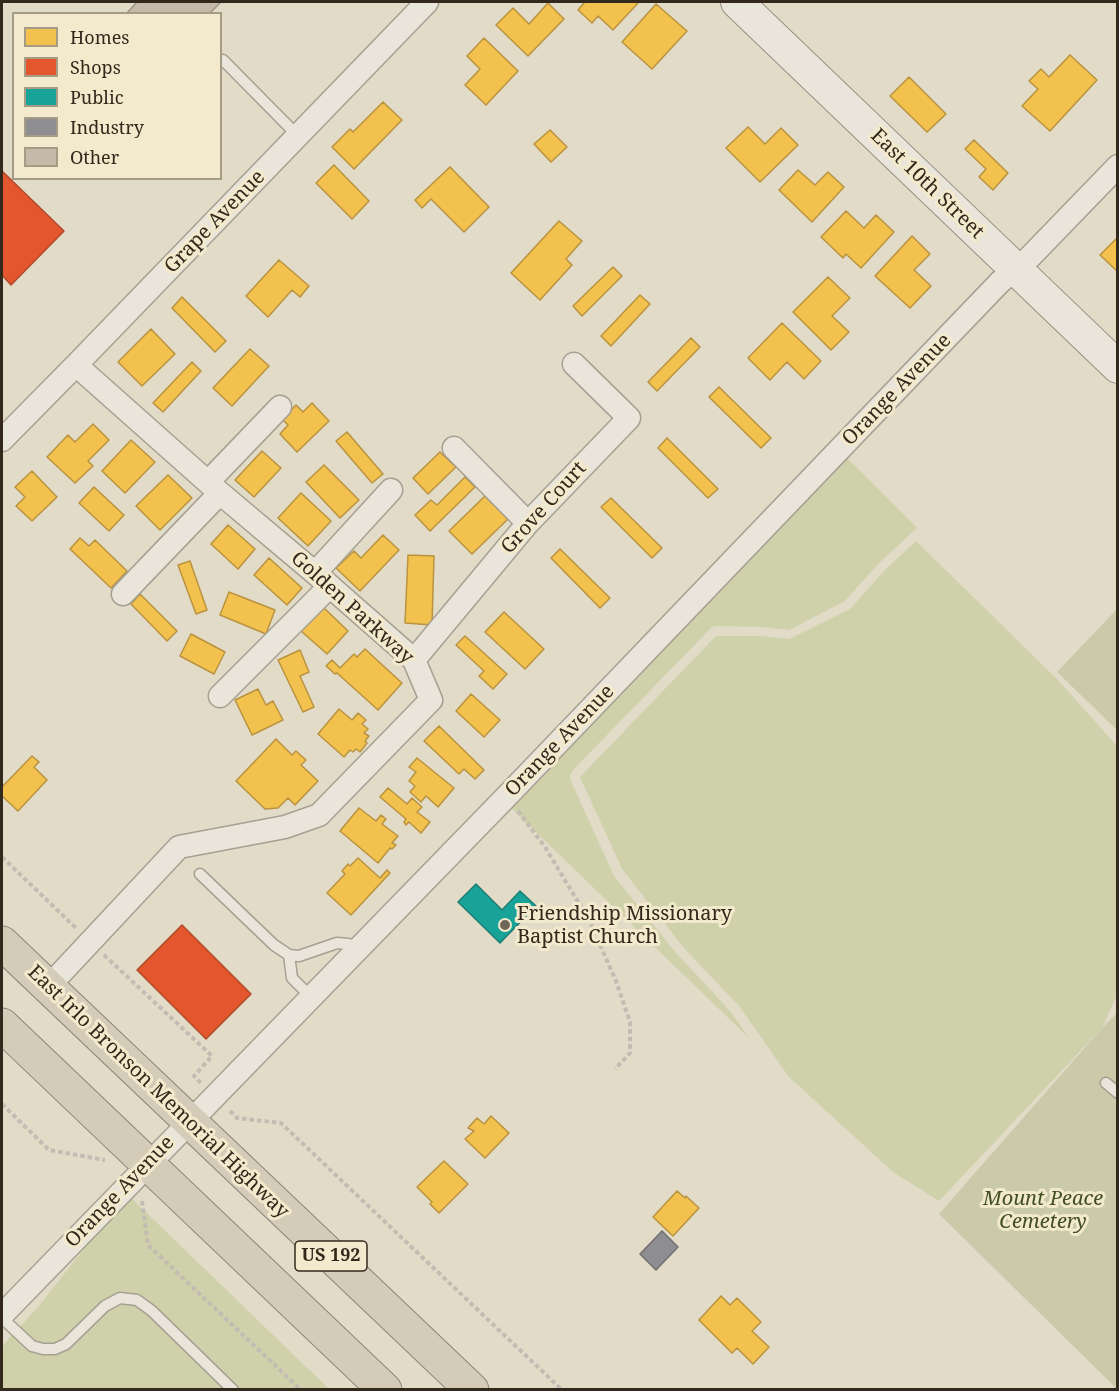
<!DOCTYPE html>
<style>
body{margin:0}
#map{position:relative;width:1119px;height:1391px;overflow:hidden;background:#e2dbc8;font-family:"Noto Serif",serif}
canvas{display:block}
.frame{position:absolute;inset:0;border:3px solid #33281c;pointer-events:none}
.legend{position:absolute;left:12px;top:12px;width:210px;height:168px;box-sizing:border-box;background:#f3eacd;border:2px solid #a69c86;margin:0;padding:8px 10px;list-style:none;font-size:18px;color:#33281c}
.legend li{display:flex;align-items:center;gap:12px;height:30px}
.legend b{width:30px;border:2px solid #a69c86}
</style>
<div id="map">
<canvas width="1119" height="1391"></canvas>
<div class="frame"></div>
<ul class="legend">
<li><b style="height:16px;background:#f2c14e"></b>Homes</li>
<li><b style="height:16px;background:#e4572e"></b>Shops</li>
<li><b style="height:16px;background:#17a398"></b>Public</li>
<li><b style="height:16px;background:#8d8d92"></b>Industry</li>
<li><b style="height:16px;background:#c5b9a9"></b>Other</li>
</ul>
</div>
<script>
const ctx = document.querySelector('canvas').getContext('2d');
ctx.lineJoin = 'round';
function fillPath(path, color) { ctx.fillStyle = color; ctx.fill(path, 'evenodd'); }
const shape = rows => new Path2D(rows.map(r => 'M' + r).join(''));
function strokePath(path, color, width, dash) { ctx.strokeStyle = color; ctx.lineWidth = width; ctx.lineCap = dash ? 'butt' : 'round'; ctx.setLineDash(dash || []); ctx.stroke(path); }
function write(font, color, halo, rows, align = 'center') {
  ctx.font = font + ' "Noto Serif",serif'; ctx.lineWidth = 6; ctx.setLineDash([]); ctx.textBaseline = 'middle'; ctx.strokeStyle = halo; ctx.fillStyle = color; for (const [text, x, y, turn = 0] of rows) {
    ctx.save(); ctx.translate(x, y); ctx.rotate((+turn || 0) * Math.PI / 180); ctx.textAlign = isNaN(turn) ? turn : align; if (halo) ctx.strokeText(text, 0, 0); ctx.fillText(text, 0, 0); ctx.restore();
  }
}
const green = shape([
 [844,455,917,528,879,563,845,601,789,630,763,627,717,626,712,627,573,770,570,776,571,781,614,876,677,954,731,1012,749,1038,507,804],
 [916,541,1056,678,1118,747,1117,995,1102,1028,939,1201,893,1172,789,1077,739,1006,684,948,622,869,580,777,716,636,762,636,789,639,850,609,885,570],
 [127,1194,329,1389,2,1389,2,1346,38,1307]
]);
const cemetery = shape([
 [1117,609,1117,730,1057,672],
 [1117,1013,1117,1389,939,1214,1102,1028]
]);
const homes = shape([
 [583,2,639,2,613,30,598,16,592,23,578,10,584,3,583,2],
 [548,3,564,19,528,56,496,25,513,8,529,24,548,3],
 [656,4,687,31,652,69,622,42,656,4],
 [484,38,518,71,486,105,465,85,480,69,467,56,484,38],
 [1070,55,1097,80,1050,131,1022,106,1038,89,1029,81,1041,69,1049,77,1070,55],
 [909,77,946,114,927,132,890,96,909,77],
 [383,102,402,120,354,169,332,147,350,129,353,132,383,102],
 [748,127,765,144,781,128,798,145,760,182,726,148,748,127],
 [550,130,567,147,551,162,534,144,550,130],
 [974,140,1008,173,993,190,979,177,986,169,965,149,974,140],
 [334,165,369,201,352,219,316,183,334,165],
 [450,167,489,207,464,232,431,199,422,208,415,200,450,167],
 [798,170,815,185,828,172,844,187,812,222,779,190,798,170],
 [846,211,864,228,876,215,894,232,861,268,846,254,843,258,821,237,846,211],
 [559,221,582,241,566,259,572,265,540,300,511,273,559,221],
 [912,236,930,254,914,270,931,286,910,308,875,276,912,236],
 [1118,237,1118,272,1100,255,1118,237],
 [279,260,309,286,300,297,292,290,268,317,246,296,279,260],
 [613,267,622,276,582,316,573,306,613,267],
 [828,277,850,298,832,316,849,332,831,350,793,312,828,277],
 [640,295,650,304,611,346,601,336,640,295],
 [182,297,226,341,215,352,172,308,182,297],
 [782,323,821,361,804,379,787,362,770,380,748,358,782,323],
 [151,329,175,354,142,386,118,362,151,329],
 [691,338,700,347,657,391,648,382,691,338],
 [250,349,269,366,232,406,213,388,250,349],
 [192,362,201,371,163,412,153,403,192,362],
 [719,387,771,438,761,448,709,397,719,387],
 [312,403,329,421,297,452,280,434,288,425,282,419,296,405,303,412,312,403],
 [93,424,109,440,88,461,93,466,75,483,47,457,68,435,75,442,93,424],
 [347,432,383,474,372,483,336,441,347,432],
 [667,438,718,489,708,498,658,448,667,438],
 [131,440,155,462,125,493,102,471,131,440],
 [262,451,281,468,254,497,235,480,262,451],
 [440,452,456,467,428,494,413,478,440,452],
 [324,465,359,500,340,518,306,482,324,465],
 [32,471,57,497,32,521,16,506,25,497,15,487,32,471],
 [168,475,192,498,160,530,136,506,168,475],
 [465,477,475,487,430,531,415,515,431,500,437,505,465,477],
 [94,487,124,515,109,531,79,503,94,487],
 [301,493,331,521,308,546,278,518,301,493],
 [485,496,508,519,472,554,449,531,485,496],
 [611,498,662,548,652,558,601,507,611,498],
 [228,525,255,549,238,569,211,544,228,525],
 [383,535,399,550,360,591,336,568,354,551,361,558,383,535],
 [80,538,89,546,95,540,127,571,111,588,70,549,80,538],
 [560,549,610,598,600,608,551,558,560,549],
 [408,555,434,556,432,625,405,623,408,555],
 [269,558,302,588,287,605,254,575,269,558],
 [190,561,207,610,196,614,178,565,190,561],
 [229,592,275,610,266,634,220,615,229,592],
 [140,594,177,631,167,641,131,604,140,594],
 [323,607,348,631,327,654,301,631,323,607],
 [504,612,544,649,525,669,485,632,504,612],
 [191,634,225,652,214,674,180,656,191,634],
 [465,636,507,674,493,689,479,676,484,671,456,645,465,636],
 [365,649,402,683,378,710,337,673,335,674,326,666,332,660,340,668,354,654,357,657,365,649],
 [300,650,309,672,300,676,314,707,303,712,278,660,300,650],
 [258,689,266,705,273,701,283,720,252,735,235,700,258,689],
 [471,694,500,720,484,737,456,711,471,694],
 [339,709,352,720,358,713,366,720,362,724,368,729,364,733,369,736,365,741,367,743,360,752,356,749,353,752,350,750,344,757,318,734,339,709],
 [439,726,484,770,475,779,464,769,459,774,424,741,439,726],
 [276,739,292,755,296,751,306,760,301,765,318,781,295,805,288,798,278,808,265,809,236,781,276,739],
 [32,756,39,762,34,767,47,780,18,811,2,796,2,787,32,756],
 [417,758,454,788,438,807,426,796,421,802,410,792,415,786,409,781,416,772,409,767,417,758],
 [388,788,407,804,412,798,422,807,417,812,430,822,421,833,409,822,406,825,404,822,406,819,380,797,388,788],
 [359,808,376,821,381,815,386,819,382,824,398,836,392,843,396,845,392,849,390,848,378,863,340,831,359,808],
 [358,858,380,878,387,870,390,873,351,915,327,893,345,874,342,871,348,864,350,866,358,858],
 [491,1116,509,1133,485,1158,465,1139,474,1131,468,1128,477,1118,484,1124,491,1116],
 [444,1161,468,1184,439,1213,430,1204,432,1202,417,1187,444,1161],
 [677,1191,685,1198,686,1196,699,1208,673,1236,653,1217,677,1191],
 [721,1296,730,1305,737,1298,761,1322,752,1331,769,1347,753,1364,737,1348,732,1353,699,1320,721,1296]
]);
const shops = shape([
 [2,171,64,231,11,285,2,275,2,171],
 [182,925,251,994,206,1039,137,970,182,925]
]);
const public = shape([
 [476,884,502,910,520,891,536,906,500,943,458,902,476,884]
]);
const industry = shape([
 [662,1231,678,1247,656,1270,640,1254,662,1231]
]);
const building = shape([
 [137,2,221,2,209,14,126,14,137,2]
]);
const path = shape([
 [518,811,545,847,589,920,616,981,630,1022,630,1053,615,1069],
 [2,857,77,929],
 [104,955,212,1056,194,1076,201,1083],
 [2,1104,49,1150,105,1160],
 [230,1111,237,1118,281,1123,562,1390],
 [142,1201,148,1245,301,1390]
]);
const lane = shape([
 [220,63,223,60,298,136],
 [200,874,274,945,289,955,299,956,337,943,348,944,358,948],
 [289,955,292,978,311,997],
 [1106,1083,1118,1093],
 [2,1318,32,1346,43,1349,55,1349,66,1344,105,1306,120,1298,137,1300,152,1311,233,1390]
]);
const street = shape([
 [2,440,76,365,427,2],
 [454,448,528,523],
 [208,482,280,407],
 [315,573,391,490],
 [123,594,220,493],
 [414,660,528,523,629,418,574,364],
 [220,696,330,586],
 [48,987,179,847,285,827,319,815,431,700,414,660,315,573,220,493,76,365],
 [2,1315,507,796,1000,282,1028,259,1118,166]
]);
const secondary = shape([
 [737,2,1118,367]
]);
const highway = shape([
 [2,943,472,1390],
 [2,1025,385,1390]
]);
const markers = [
 [505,925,6,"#706758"]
];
const shields = [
 [331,1256,72]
];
const shieldNames = [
 ["US 192",331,1256]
];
const streetNames = [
 ["East 10th Street",927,184,44],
 ["Grape Avenue",215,222,-46],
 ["Orange Avenue",897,390,-46],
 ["Grove Court",544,508,-48],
 ["Golden Parkway",352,608,42],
 ["Orange Avenue",560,741,-46],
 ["East Irlo Bronson Memorial Highway",158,1092,44],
 ["Orange Avenue",120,1192,-46]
];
const poiNames = [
 ["Friendship Missionary",517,914],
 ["Baptist Church",517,937]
];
const parkNames = [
 ["Mount Peace",1043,1199],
 ["Cemetery",1043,1222]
];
fillPath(green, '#cfd1ab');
fillPath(cemetery, '#cacaaa');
fillPath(homes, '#f2c14e');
strokePath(homes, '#b9933f', 1.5);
fillPath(shops, '#e4572e');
strokePath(shops, '#af4929', 1.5);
fillPath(public, '#17a398');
strokePath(public, '#1f7e73', 1.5);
fillPath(industry, '#8d8d92');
strokePath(industry, '#726f6f', 1.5);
fillPath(building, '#c5b9a9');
strokePath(building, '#a19688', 1.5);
strokePath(lane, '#a6a092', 13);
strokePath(street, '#a6a092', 25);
strokePath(secondary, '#968f82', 34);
strokePath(highway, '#8b8579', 35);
strokePath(path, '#c2bcb2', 4, [4.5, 3]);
strokePath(lane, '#eae5da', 10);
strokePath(street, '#eae5da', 22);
strokePath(secondary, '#eae5da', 32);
strokePath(highway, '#d4cbb9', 33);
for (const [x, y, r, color] of markers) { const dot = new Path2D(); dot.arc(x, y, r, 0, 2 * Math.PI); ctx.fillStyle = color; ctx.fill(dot); strokePath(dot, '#f3eacd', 2); }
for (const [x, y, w] of shields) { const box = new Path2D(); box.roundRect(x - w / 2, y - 15, w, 30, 4.5); ctx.fillStyle = '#f3eacd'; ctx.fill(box); strokePath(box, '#33281c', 1.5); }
write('bold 18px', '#33281c', null, shieldNames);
write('20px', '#33281c', '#f3eacd', streetNames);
write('20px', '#33281c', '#f3eacd', poiNames, 'left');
write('italic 20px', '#424f23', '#f3eacd', parkNames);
</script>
